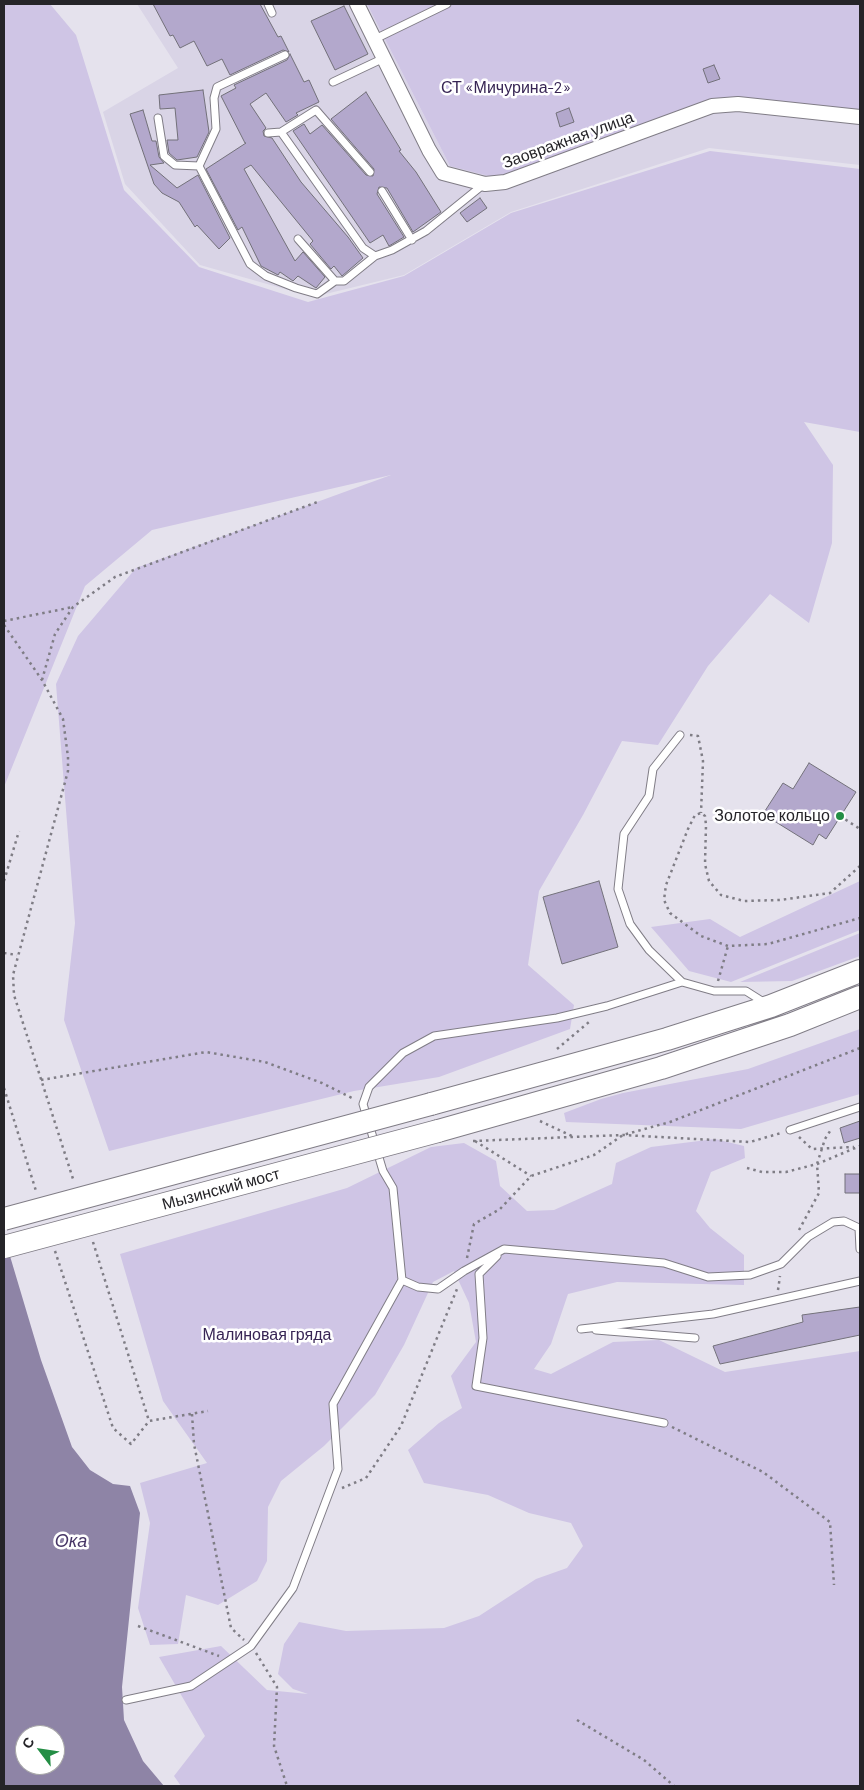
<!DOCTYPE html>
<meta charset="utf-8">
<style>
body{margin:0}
#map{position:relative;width:864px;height:1790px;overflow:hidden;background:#e5e2ed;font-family:Barlow,sans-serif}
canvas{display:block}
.frame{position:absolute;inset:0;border:5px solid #252428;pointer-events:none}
.north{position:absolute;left:15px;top:1725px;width:50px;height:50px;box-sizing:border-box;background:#fff;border:1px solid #a8a7a9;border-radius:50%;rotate:301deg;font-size:14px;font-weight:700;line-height:20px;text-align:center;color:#252428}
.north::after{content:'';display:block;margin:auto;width:18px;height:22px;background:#248e45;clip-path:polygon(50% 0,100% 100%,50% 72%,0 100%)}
</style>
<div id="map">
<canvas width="864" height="1790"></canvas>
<div class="frame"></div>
<div class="north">С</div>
</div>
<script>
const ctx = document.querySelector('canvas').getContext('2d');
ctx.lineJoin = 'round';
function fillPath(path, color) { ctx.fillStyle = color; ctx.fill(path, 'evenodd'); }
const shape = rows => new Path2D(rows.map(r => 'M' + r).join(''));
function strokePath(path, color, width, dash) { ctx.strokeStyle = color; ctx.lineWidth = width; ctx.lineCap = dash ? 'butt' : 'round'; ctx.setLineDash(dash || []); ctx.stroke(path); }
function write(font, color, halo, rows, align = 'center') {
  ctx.font = font + ' Barlow,sans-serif'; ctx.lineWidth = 5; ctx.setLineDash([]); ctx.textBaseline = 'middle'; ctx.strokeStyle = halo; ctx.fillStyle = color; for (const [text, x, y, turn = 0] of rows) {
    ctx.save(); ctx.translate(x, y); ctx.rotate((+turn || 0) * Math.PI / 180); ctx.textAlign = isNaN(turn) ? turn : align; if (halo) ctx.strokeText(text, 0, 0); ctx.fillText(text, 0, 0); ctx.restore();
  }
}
const built = shape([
 [137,4,367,4,450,166,711,99,860,111,860,165,709,148,511,212,404,275,313,297,200,265,125,184,103,112,178,68]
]);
const green = shape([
 [4,4,50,4,76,35,124,190,199,267,308,302,404,276,511,213,710,151,860,169,860,432,804,422,833,465,832,543,809,623,770,594,708,666,658,745,622,741,583,815,539,891,528,965,574,1005,570,1029,439,1077,354,1091,109,1151,64,1020,75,923,56,684,78,636,136,568,391,475,152,530,85,586,4,787],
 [367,4,860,4,860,111,736,99,505,180,450,166],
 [860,881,860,930,731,982,689,971,651,927,710,919,740,937],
 [860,933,860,956,792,981,740,982],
 [860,1029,860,1094,741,1129,566,1122,564,1113,601,1099,623,1093,748,1069],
 [715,1139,744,1146,745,1158,711,1172,696,1211,710,1228,744,1255,744,1285,617,1282,568,1294,551,1344,534,1369,551,1374,613,1342,659,1340,725,1372,860,1351,860,1786,181,1786,174,1776,205,1736,159,1657,221,1646,267,1690,308,1694,293,1689,278,1674,284,1644,299,1622,346,1631,444,1628,479,1616,536,1579,567,1568,583,1546,571,1523,529,1513,488,1495,424,1483,408,1450,439,1423,462,1408,451,1376,476,1342,469,1303,454,1271,433,1282,404,1345,375,1395,324,1446,281,1481,268,1507,267,1561,257,1581,218,1605,186,1595,178,1644,150,1645,138,1608,150,1523,140,1483,207,1463,163,1401,120,1254,347,1188,431,1147,464,1143,496,1161,500,1186,527,1211,554,1210,612,1184,616,1163,651,1147]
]);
const water = shape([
 [4,1236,41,1360,72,1447,90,1470,113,1484,130,1486,140,1513,122,1687,124,1720,143,1761,164,1786,4,1786],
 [25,1735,55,1735,55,1765,25,1765]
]);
const building = shape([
 [153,4,260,4,278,37,281,36,289,52,283,50,230,75,222,59,207,66,194,41,180,48,173,35,170,36,153,4],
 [344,6,368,54,335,70,311,21,344,6],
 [290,54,304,82,309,80,319,102,296,113,298,115,286,122,266,93,250,104,266,128,263,131,264,136,272,138,301,182,348,237,363,258,342,276,334,266,331,269,310,244,313,241,251,165,244,169,295,261,303,252,325,277,316,288,298,276,293,281,280,272,278,275,261,266,242,227,238,230,206,169,246,143,245,143,221,96,236,88,234,85,287,60,290,54],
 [714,65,720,79,708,83,703,69,714,65],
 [203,90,209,132,197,157,177,160,169,153,167,140,178,140,175,108,160,109,159,95,203,90],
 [366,92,401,150,399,151,416,172,441,212,413,232,387,188,379,187,377,194,404,237,389,246,383,235,370,243,293,131,304,124,310,134,322,125,366,175,373,176,374,169,331,119,366,92],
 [569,108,574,122,560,127,556,113,569,108],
 [143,110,152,141,156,141,159,157,164,163,150,165,177,188,198,175,230,238,219,249,197,225,195,227,179,202,162,193,154,184,130,114,143,110],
 [480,198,487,208,467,222,460,213,480,198],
 [809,763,856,792,826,839,819,834,813,845,763,814,783,783,793,789,809,763],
 [599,881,618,947,562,964,543,897,599,881],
 [860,1121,860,1138,844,1143,840,1128,860,1121],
 [845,1174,860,1174,860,1193,845,1193,845,1174],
 [860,1307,860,1335,720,1364,713,1346,803,1322,802,1315,860,1307]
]);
const path = shape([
 [4,621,73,607],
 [4,625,42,680,63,719,68,757,68,771,13,975,14,995,74,1182],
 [42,680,55,634,73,607,115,577,320,501],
 [690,735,698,736,703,761,701,813],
 [840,816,860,829],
 [860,866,830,893,780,900,744,901,721,895,709,881,705,864,706,825,705,816,701,813,695,815,688,829,666,885,664,900,670,913,701,936,728,946,768,944,860,918],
 [4,881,19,831],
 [4,953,17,955],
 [718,981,728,946],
 [557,1049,589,1022],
 [41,1080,206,1052,265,1062,322,1083,354,1099],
 [4,1088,36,1191],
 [540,1121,574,1137],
 [799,1137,812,1149,854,1147],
 [473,1141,623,1135,750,1142,781,1133],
 [475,1141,531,1176],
 [747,1168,762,1172,786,1172,817,1164,860,1146],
 [799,1230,819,1193,817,1164,825,1139,832,1128],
 [93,1242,149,1421,208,1411],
 [55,1251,113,1428,131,1444,149,1421],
 [467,1258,474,1224,500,1209,531,1176,594,1155,623,1135,670,1122,860,1048],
 [778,1290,780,1276],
 [192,1414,194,1444,231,1628,244,1640],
 [672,1427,763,1472,830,1522,834,1585],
 [342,1488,366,1478,401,1426,457,1289],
 [138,1626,219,1656],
 [256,1653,277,1687,274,1746,287,1786],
 [577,1720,644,1760,674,1786]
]);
const service = shape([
 [268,4,272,13],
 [375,39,447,4],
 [333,82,384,58],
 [158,118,164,156,175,165,199,166,250,264,266,276,296,288,317,294,335,281],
 [268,133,281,132],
 [199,166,216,129,214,98,217,87,285,55],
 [370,172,316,110,281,132,363,248,375,256,392,250,426,231,484,184],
 [382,191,412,240],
 [298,239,335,281,344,281,375,256],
 [680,735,653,769,649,796,624,834,618,889,630,924,649,950,682,982,714,991,746,991,765,1003],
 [790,1130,860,1107],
 [497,1256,479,1274,483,1338,476,1386,664,1423],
 [402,1280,418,1287,438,1289,464,1271,504,1249,664,1263,708,1277,750,1275,781,1264,808,1237,833,1222,844,1221,859,1228,860,1249],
 [581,1329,713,1314,860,1281],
 [596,1330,695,1338],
 [126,1700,191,1686,251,1646,293,1588,338,1469,333,1404,402,1280,393,1188,383,1171,363,1104,369,1087,403,1053,434,1036,557,1018,607,1006,682,982]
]);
const minor = shape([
 [357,4,429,150,443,173,485,184,505,182,712,106,738,104,860,117]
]);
const primary = shape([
 [431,1104,667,1039,771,1006,860,971],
 [438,1131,661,1068,790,1025,860,997]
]);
const primaryBridge = shape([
 [4,1219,431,1104],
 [4,1247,438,1131]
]);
const markers = [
 [840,816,5,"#248e45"]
];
const parkNames = [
 ["СТ «Мичурина-2»",506,88],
 ["Малиновая гряда",267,1335]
];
const streetNames = [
 ["Заовражная улица",568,140,-20],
 ["Мызинский мост",221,1189,-15]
];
const poiNames = [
 ["Золотое кольцо",830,816]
];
const waterNames = [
 ["Ока",71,1541]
];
fillPath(built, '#d9d4e6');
fillPath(green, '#cfc5e5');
fillPath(water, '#8e84a6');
fillPath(building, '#b3a8cc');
strokePath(building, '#73717a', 1);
strokePath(service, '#807d86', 9);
strokePath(minor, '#807d86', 16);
strokePath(primary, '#807d86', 24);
strokePath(path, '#7f7d85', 2.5, [2.5, 4]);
strokePath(service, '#fff', 7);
strokePath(minor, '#fff', 14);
strokePath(primary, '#fff', 22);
strokePath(primaryBridge, '#807d86', 24, []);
strokePath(primaryBridge, '#fff', 22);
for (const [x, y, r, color] of markers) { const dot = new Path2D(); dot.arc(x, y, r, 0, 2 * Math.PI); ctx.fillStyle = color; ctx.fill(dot); strokePath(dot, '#fff', 2); }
write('16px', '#372554', '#fff', parkNames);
write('16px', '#252428', '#fff', streetNames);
write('16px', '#252428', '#fff', poiNames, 'right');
write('italic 18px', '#473666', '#fff', waterNames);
</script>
